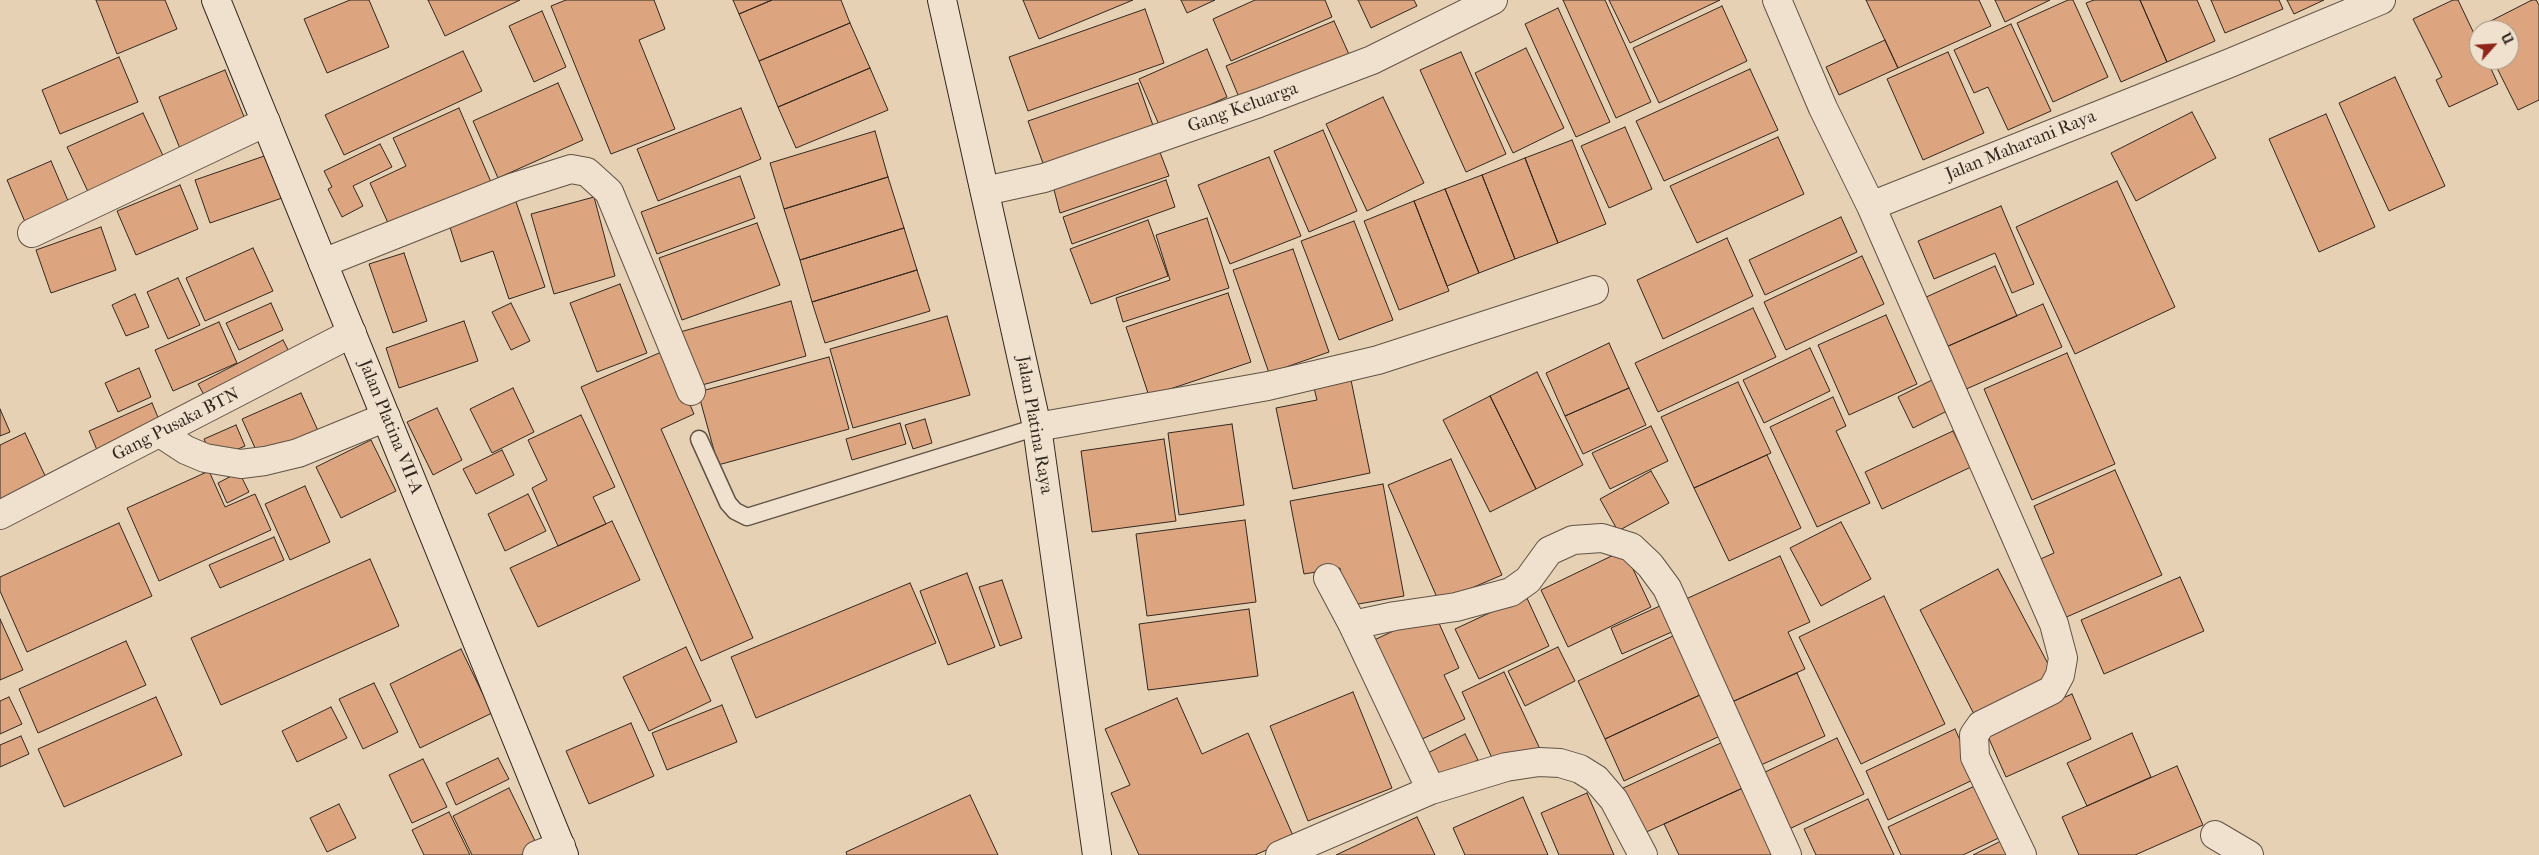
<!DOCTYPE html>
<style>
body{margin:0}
#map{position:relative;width:2539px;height:855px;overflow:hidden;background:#e6d1b4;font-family:"IM FELL French Canon",serif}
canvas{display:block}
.north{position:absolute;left:2469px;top:20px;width:50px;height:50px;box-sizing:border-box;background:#efe1ce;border:1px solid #a49788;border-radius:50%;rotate:64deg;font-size:14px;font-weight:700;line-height:20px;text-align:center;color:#332820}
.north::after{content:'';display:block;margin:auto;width:18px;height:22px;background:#8f2418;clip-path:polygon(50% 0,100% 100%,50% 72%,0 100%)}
</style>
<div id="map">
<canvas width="2539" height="855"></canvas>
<div class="north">U</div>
</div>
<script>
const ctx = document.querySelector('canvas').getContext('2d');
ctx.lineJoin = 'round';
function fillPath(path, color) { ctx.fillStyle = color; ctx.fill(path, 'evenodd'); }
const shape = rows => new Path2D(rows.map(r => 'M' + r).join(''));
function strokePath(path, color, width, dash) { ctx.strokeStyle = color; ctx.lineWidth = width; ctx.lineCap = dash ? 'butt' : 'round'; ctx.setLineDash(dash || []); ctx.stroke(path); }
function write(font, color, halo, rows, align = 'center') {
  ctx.font = font + ' "IM FELL French Canon",serif'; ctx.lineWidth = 4; ctx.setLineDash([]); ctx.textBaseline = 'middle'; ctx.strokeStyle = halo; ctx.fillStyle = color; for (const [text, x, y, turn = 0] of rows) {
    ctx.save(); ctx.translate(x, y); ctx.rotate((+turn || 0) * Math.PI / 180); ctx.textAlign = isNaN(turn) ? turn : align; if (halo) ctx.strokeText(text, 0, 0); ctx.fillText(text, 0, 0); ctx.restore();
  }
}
const building = shape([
 [96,0,165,0,177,29,117,54,96,0],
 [350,0,369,0,389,47,327,73,304,19,350,0],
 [428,0,520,0,445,36,428,0],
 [566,0,654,0,665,29,639,40,675,129,611,154,551,6,566,0],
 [733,0,772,0,739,14,733,0],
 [772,0,841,0,850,23,759,61,739,14,772,0],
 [1023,0,1133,0,1039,39,1023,0],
 [1181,0,1215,0,1187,13,1181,0],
 [1255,0,1325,0,1332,17,1231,61,1213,19,1255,0],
 [1358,0,1414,0,1417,6,1371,28,1358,0],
 [1563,0,1605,0,1651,102,1616,118,1563,0],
 [1609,0,1720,0,1630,43,1609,0],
 [1866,0,1979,0,1991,26,1898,68,1866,0],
 [1995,0,2050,0,2005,22,1995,0],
 [2068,0,2073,0,2108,77,2053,102,2017,23,2068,0],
 [2094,0,2140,0,2167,62,2121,82,2086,3,2094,0],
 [2140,0,2197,0,2215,41,2167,62,2140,0],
 [2211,0,2279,0,2283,9,2225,33,2211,0],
 [2287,0,2324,0,2294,14,2287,0],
 [2453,0,2458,0,2479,44,2479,60,2487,60,2498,84,2449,107,2436,80,2442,77,2413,19,2453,0],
 [2532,0,2536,0,2539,5,2539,100,2518,110,2493,60,2509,60,2509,30,2479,30,2479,33,2477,28,2532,0],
 [1722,6,1747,61,1659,103,1633,48,1722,6],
 [1558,8,1610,122,1576,137,1525,24,1558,8],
 [1145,9,1164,63,1028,111,1009,57,1145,9],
 [542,11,566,67,534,82,509,26,542,11],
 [1334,21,1352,61,1243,107,1226,66,1334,21],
 [850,23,870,68,778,107,759,61,850,23],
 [2011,24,2051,111,2008,130,1988,87,1974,93,1954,50,2011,24],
 [1885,40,1898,68,1839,95,1826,67,1885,40],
 [1526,48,1564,128,1513,153,1475,73,1526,48],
 [1207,49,1227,97,1160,127,1139,79,1207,49],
 [463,51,482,91,344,155,325,115,463,51],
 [1461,52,1506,154,1466,172,1420,70,1461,52],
 [1948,52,1984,133,1923,160,1887,79,1948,52],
 [119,57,138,102,60,134,42,90,119,57],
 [870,68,888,110,796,148,778,107,870,68],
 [1750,69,1778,130,1664,181,1636,121,1750,69],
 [225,70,247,124,181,151,159,97,225,70],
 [2395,77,2445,186,2389,211,2339,103,2395,77],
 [558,83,583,140,498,178,473,121,558,83],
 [1138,83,1155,131,1045,169,1028,121,1138,83],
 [1383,97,1424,183,1367,211,1326,124,1383,97],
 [459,108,494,189,393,234,370,183,406,166,393,138,459,108],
 [741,108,761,159,658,201,637,149,741,108],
 [2192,112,2216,158,2136,201,2111,153,2192,112],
 [143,113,166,162,90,196,67,147,143,113],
 [2326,114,2375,227,2319,252,2269,139,2326,114],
 [1625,127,1652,189,1609,208,1581,146,1625,127],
 [1323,130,1357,211,1309,232,1274,151,1323,130],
 [875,131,888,177,784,209,770,163,875,131],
 [1778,137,1804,194,1697,243,1670,186,1778,137],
 [1572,140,1606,224,1558,243,1525,158,1572,140],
 [380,144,392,167,353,186,363,206,342,217,328,189,332,187,324,171,380,144],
 [1158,147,1169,176,1060,213,1053,186,1158,147],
 [270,154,285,197,210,223,195,180,270,154],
 [1269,157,1301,236,1230,264,1198,185,1269,157],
 [1525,158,1558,243,1515,259,1482,175,1525,158],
 [51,161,69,203,25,222,7,180,51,161],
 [1482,175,1515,259,1479,273,1445,189,1482,175],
 [740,176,755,218,657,254,641,212,740,176],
 [888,177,904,228,800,260,784,209,888,177],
 [1166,180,1175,207,1072,244,1063,217,1166,180],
 [2117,181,2175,307,2075,354,2016,227,2117,181],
 [180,185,198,229,136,255,117,211,180,185],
 [1445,189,1479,273,1447,286,1414,201,1445,189],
 [514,196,545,287,509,299,493,251,461,262,447,218,514,196],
 [594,197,615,276,554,294,531,214,594,197],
 [1414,201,1449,291,1399,310,1364,221,1414,201],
 [2001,206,2034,284,2012,293,1995,253,1934,279,1918,241,2001,206],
 [1841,217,1857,252,1765,295,1749,260,1841,217],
 [1207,218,1229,288,1123,322,1116,298,1170,280,1156,235,1207,218],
 [1148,220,1168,276,1091,304,1070,249,1148,220],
 [1354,221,1393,320,1339,340,1301,241,1354,221],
 [757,223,780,285,682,320,659,258,757,223],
 [101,227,116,270,51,293,36,250,101,227],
 [904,228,917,270,812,302,800,260,904,228],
 [1727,238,1753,296,1663,339,1637,280,1727,238],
 [253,248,273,291,205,321,186,278,253,248],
 [1293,249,1329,352,1269,373,1233,270,1293,249],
 [404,253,427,321,393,333,369,264,404,253],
 [1862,256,1884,304,1786,350,1764,302,1862,256],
 [1995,266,2017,316,1946,347,1924,298,1995,266],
 [917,270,930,311,825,343,812,302,917,270],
 [178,278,200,325,168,339,147,292,178,278],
 [620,284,647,353,597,372,570,303,620,284],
 [1228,293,1251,362,1149,396,1126,327,1228,293],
 [135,294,149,327,126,336,112,305,135,294],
 [791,301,806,356,695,387,680,332,791,301],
 [271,303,283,330,239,350,226,323,271,303],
 [511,303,530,341,511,350,492,312,511,303],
 [2043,304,2062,347,1964,390,1946,347,2043,304],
 [1753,308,1776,357,1658,412,1635,363,1753,308],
 [1886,315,1917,384,1849,415,1818,345,1886,315],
 [947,316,970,395,853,428,830,349,947,316],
 [464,321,478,361,399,388,386,348,464,321],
 [219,322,237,363,173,391,155,350,219,322],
 [283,340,294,361,209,404,198,384,283,340],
 [1609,343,1629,388,1565,416,1546,373,1609,343],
 [1810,348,1830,391,1764,423,1743,380,1810,348],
 [666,350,694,414,661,429,753,638,701,661,581,387,666,350],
 [2067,353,2115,464,2032,500,1984,389,2067,353],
 [829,357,849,429,718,465,698,392,829,357],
 [139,368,151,397,118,412,105,383,139,368],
 [1537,372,1583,465,1536,489,1490,396,1537,372],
 [1934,379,1949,410,1913,428,1898,397,1934,379],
 [1351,380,1370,473,1293,489,1276,408,1317,400,1314,388,1351,380],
 [1738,382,1771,453,1694,488,1661,417,1738,382],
 [513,388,534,432,492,453,470,409,513,388],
 [1629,388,1646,425,1583,454,1565,416,1629,388],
 [301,393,319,433,260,459,242,419,301,393],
 [1490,396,1536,489,1490,512,1443,420,1490,396],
 [1833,397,1846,426,1836,431,1870,503,1817,527,1770,427,1833,397],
 [152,403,160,422,97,450,89,431,152,403],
 [437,408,462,460,433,475,407,422,437,408],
 [0,409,10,432,0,436,0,409],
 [581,415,615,487,593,497,606,524,558,546,532,488,547,480,528,440,581,415],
 [925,419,932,443,913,449,905,425,925,419],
 [900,423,906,444,852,460,846,439,900,423],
 [1232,424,1244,505,1179,515,1168,433,1232,424],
 [236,425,245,446,213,460,204,439,236,425],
 [1651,426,1668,461,1610,489,1592,453,1651,426],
 [1953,431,1971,467,1882,509,1865,472,1953,431],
 [25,433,48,482,0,504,0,445,25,433],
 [1164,439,1176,521,1092,532,1081,451,1164,439],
 [371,440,396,491,341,518,316,467,371,440],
 [502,450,514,475,476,494,463,469,502,450],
 [1767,455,1801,528,1729,561,1694,488,1767,455],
 [1451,459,1502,575,1439,602,1388,485,1451,459],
 [2115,470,2162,575,2062,619,2036,561,2054,553,2034,506,2115,470],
 [209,471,225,507,255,494,271,530,159,581,127,508,209,471],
 [1651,471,1669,503,1618,531,1600,499,1651,471],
 [239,472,249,492,227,503,218,483,239,472],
 [1383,484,1404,596,1347,606,1340,568,1304,574,1290,501,1383,484],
 [305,486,330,542,290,560,265,504,305,486],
 [528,494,546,531,505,551,488,514,528,494],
 [1245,520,1256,602,1147,616,1136,534,1245,520],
 [612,521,640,580,538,627,510,568,612,521],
 [1841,522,1871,579,1821,606,1790,548,1841,522],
 [119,523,152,596,27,652,0,591,0,577,119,523],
 [274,537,284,560,220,588,209,565,274,537],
 [1624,550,1651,607,1568,647,1541,590,1624,550],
 [1780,556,1810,622,1788,632,1805,669,1732,702,1686,599,1780,556],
 [370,559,399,626,221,705,191,638,370,559],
 [1998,569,2055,677,1976,718,1920,610,1998,569],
 [967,573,995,647,948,665,920,591,967,573],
 [2180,577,2204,631,2104,674,2081,620,2180,577],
 [1002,580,1022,638,1000,646,979,587,1002,580],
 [910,583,936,643,756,718,731,657,910,583],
 [1526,596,1549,646,1479,679,1455,629,1526,596],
 [1884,596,1945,724,1861,764,1799,637,1884,596],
 [1662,605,1674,631,1622,654,1611,628,1662,605],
 [1249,609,1258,676,1148,690,1139,624,1249,609],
 [1434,612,1459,668,1444,675,1465,719,1418,741,1372,641,1434,612],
 [0,619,23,670,0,680,0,619],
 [1675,635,1702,694,1605,739,1578,681,1675,635],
 [126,641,146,685,38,733,19,689,126,641],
 [686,647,711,701,649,731,623,677,686,647],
 [1558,647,1575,681,1525,706,1508,671,1558,647],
 [461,649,492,713,420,748,390,684,461,649],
 [1504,672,1540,749,1497,769,1462,692,1504,672],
 [1797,673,1825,736,1761,765,1732,702,1797,673],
 [374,683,398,732,363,749,339,699,374,683],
 [1353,692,1392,788,1308,821,1270,726,1353,692],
 [1702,694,1722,735,1624,781,1605,739,1702,694],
 [2072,694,2091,739,2006,777,1986,732,2072,694],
 [9,697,22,724,0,734,0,701,9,697],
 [156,697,182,755,64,807,38,749,156,697],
 [1177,698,1202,754,1248,733,1294,838,1255,855,1139,855,1111,793,1130,785,1105,729,1177,698],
 [722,705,737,742,667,770,652,733,722,705],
 [331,707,347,738,297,762,282,731,331,707],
 [631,723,654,776,589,804,566,751,631,723],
 [1955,729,1977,778,1888,820,1866,771,1955,729],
 [2132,733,2151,777,2087,806,2067,763,2132,733],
 [1465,734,1478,760,1434,783,1420,757,1465,734],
 [21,736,29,754,0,767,0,745,21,736],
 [1837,738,1864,794,1787,830,1761,774,1837,738],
 [1723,742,1745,787,1642,834,1621,789,1723,742],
 [498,758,509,779,456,805,446,783,498,758],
 [423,759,447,807,412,823,389,775,423,759],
 [2177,766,2203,825,2135,855,2079,855,2062,817,2177,766],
 [1981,783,2005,835,1963,855,1901,855,1888,827,1981,783],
 [1745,787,1776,855,1679,855,1664,824,1745,787],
 [509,788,538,847,521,855,472,855,453,816,509,788],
 [1587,793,1614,855,1559,855,1541,813,1587,793],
 [970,795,998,855,847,855,846,852,970,795],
 [1523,797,1548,855,1465,855,1453,828,1523,797],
 [1868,799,1894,855,1816,855,1804,829,1868,799],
 [339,804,356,838,327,852,310,818,339,804],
 [449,812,470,855,424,855,412,830,449,812],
 [1417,817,1435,855,1336,855,1417,817],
 [2003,840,2010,855,1973,855,2003,840]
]);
const lane = shape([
 [699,439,728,503,735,511,747,517,1037,427]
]);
const street = shape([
 [1777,0,1823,108,1871,206,2230,63,2381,0],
 [985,191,1044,178,1259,103,1372,60,1493,0],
 [1871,206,2054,624,2063,658,2060,675,2052,690,1981,725,1974,735,1975,757,2022,855],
 [32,233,266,122],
 [323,263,514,187,571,169,587,172,609,192,691,391],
 [1037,427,1268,386,1378,360,1594,290],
 [160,433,186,450,205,458,241,464,265,461,298,453,386,417],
 [0,515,352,333],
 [1328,578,1353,625,1431,790],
 [1353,625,1395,616,1456,607,1511,592,1528,580,1549,551,1573,540,1602,538,1631,547,1650,565,1667,588,1787,855],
 [2215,835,2249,855],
 [537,855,561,846],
 [1280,855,1431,790,1506,767,1539,762,1560,763,1580,769,1596,779,1614,800,1643,855]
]);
const secondary = shape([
 [216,0,564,855],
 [942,0,1037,427,1097,855]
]);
const streetNames = [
 ["Gang Keluarga",1243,108,-20],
 ["Jalan Maharani Raya",2021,146,-22],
 ["Gang Pusaka BTN",176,425,-27],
 ["Jalan Platina Raya",1034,425,80],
 ["Jalan Platina VII-A",390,427,68]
];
fillPath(building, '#dca47f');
strokePath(building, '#332820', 1);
strokePath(lane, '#605245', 19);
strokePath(street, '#605245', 30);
strokePath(secondary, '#332820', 30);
strokePath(lane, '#efe1ce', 16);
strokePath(street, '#efe1ce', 28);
strokePath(secondary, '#efe1ce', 28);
write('18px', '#332820', '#efe1ce', streetNames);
</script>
